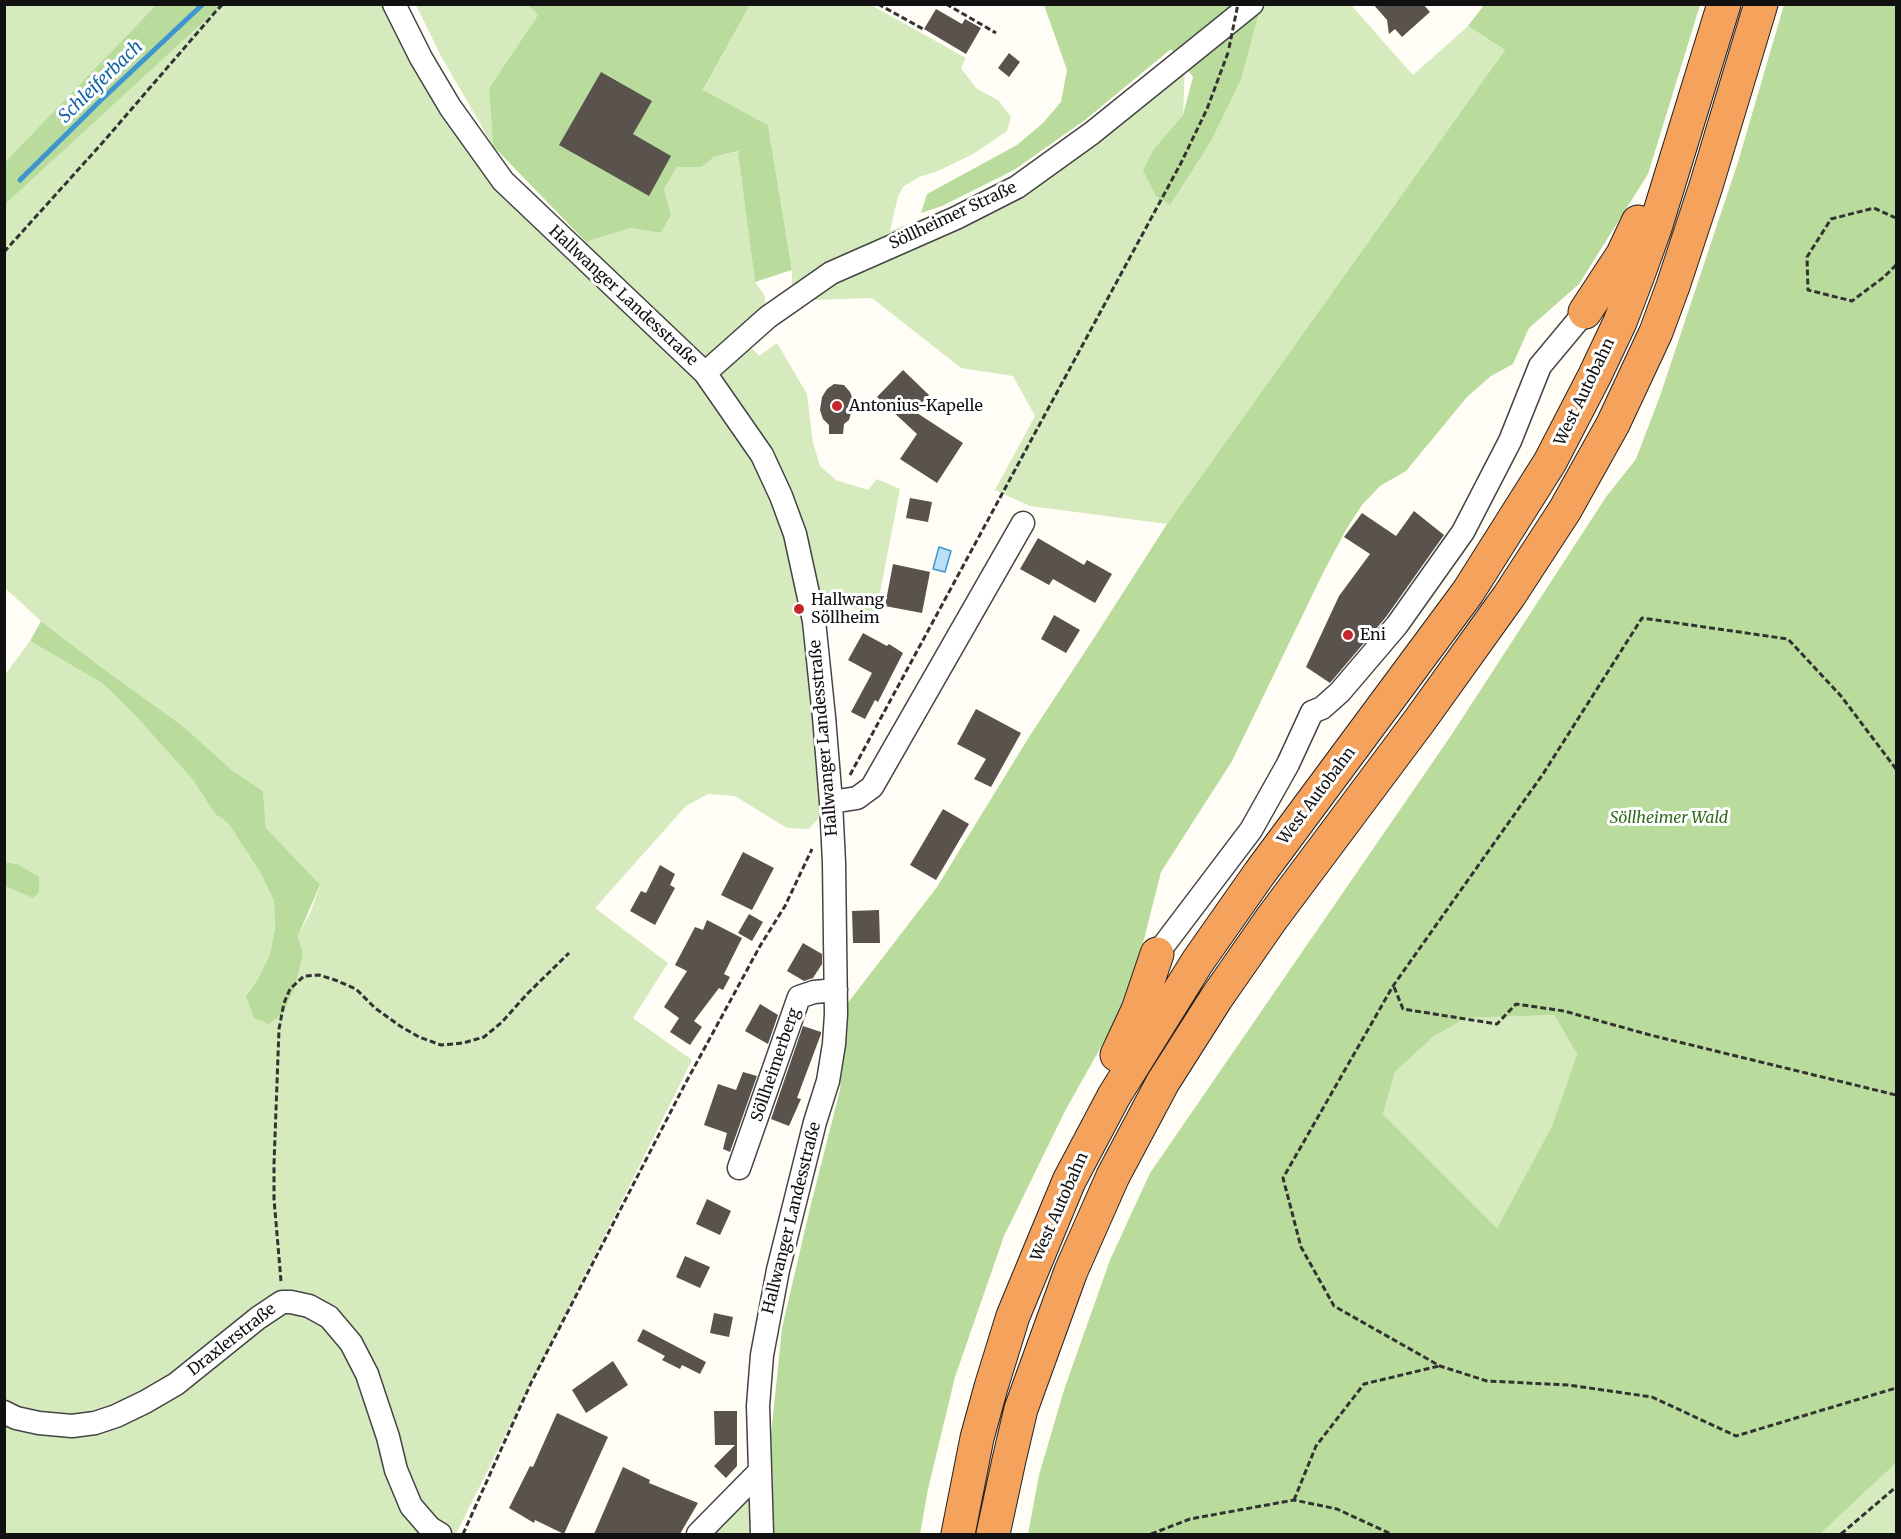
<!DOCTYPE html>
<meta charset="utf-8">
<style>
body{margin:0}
#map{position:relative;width:1901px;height:1539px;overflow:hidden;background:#fffdf5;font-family:Merriweather,serif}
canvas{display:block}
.frame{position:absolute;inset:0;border:6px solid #111;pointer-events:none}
</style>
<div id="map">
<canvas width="1901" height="1539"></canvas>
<div class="frame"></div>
</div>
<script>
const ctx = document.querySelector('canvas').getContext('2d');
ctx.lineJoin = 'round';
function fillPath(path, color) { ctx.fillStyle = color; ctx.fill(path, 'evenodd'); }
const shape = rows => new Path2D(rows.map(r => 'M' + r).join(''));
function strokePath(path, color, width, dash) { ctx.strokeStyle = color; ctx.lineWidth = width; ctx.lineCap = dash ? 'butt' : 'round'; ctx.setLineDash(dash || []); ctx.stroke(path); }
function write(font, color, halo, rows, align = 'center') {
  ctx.font = font + ' Merriweather,serif'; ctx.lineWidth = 6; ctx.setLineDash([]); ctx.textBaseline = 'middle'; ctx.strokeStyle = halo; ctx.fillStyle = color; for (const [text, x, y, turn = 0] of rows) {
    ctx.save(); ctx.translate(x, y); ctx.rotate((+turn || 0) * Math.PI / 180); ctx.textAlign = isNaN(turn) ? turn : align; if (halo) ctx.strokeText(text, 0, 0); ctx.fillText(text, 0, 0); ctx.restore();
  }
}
const green = shape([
 [5,5,156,5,5,162],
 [222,5,384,5,409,59,433,100,472,157,514,207,569,261,586,242,630,228,661,233,671,215,664,189,677,167,702,167,714,157,739,151,755,282,765,296,765,309,750,346,759,356,777,343,807,394,813,443,820,466,836,480,868,490,877,479,900,489,876,613,801,596,822,805,818,819,809,829,787,828,735,796,708,794,686,806,595,908,668,963,633,1018,692,1060,456,1534,5,1534,5,886,9,887,17,864,5,862,4,676,30,641,102,683,133,713,193,780,215,814,228,823,260,872,274,901,275,927,270,954,259,977,246,995,303,954,298,936,310,913,320,886,266,828,263,791,233,771,184,727,97,664,41,621,5,588,4,204],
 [416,5,528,5,538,15,489,88,493,146,441,56],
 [750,5,871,5,966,58,961,68,976,88,999,101,1011,117,1007,131,973,154,938,171,919,177,904,186,898,196,890,231,958,205,1017,175,1119,99,1186,40,1183,115,1153,150,1144,171,1261,5,1351,5,1413,75,1468,26,1505,50,1167,524,1030,506,995,490,1035,416,1013,376,961,368,872,298,812,300,792,285,792,269,768,125,703,91],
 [1554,1015,1577,1054,1552,1126,1497,1228,1383,1114,1395,1072,1433,1037,1466,1018],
 [1896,1463,1896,1534,1820,1534],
 [749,1497,750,1534,709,1534]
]);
const forest = shape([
 [156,5,222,5,5,204,5,162],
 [528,5,750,5,703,90,768,125,792,270,755,282,738,151,714,157,702,167,677,167,664,189,671,215,661,233,630,228,586,242,493,146,489,88,538,15],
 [1044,5,1261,5,1241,79,1211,141,1170,205,1156,196,1143,171,1153,150,1183,115,1193,77,1171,49,1085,120,1014,170,942,206,921,213,927,194,1017,145,1043,123,1061,102,1067,70],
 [1484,5,1700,5,1648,174,1579,284,1529,328,1513,364,1491,376,1467,397,1406,471,1380,486,1362,505,1347,528,1323,573,1232,761,1161,872,1142,947,1117,1018,1065,1111,1004,1236,955,1377,928,1489,920,1534,774,1534,771,1435,782,1328,810,1208,840,1090,847,1004,937,887,1029,737,1094,638,1167,524,1505,50,1468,26],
 [1784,5,1896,5,1896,1463,1820,1534,1028,1534,1039,1475,1064,1390,1110,1260,1150,1173,1450,737,1606,497,1636,459,1660,396,1738,162],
 [1554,1015,1577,1054,1552,1126,1497,1228,1383,1114,1395,1072,1433,1037,1466,1018],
 [41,621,97,664,184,727,233,771,263,791,266,828,320,885,298,936,303,954,295,986,284,1012,269,1024,254,1018,246,996,259,977,270,954,275,927,274,901,260,872,228,823,215,814,193,780,133,713,102,683,30,641],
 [4,862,17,864,39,877,39,892,33,898,5,886]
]);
const water = shape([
 [939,547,951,551,945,572,933,569,939,547]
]);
const stream = shape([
 [20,180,100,101,203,4]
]);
const building = shape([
 [1373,4,1423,4,1430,12,1402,37,1395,29,1389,34,1387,20],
 [936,9,962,24,965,19,981,28,966,54,924,29],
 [1009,53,1020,62,1009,77,998,68],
 [601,72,652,101,633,134,671,156,649,196,559,145],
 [903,370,929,395,914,411,963,443,937,483,900,459,917,434,877,397],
 [834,384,844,385,850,392,854,402,849,420,844,424,843,434,829,434,829,425,823,419,820,410,822,397,827,389],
 [910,498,932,502,928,522,906,518],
 [1414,511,1444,535,1386,617,1330,683,1306,667,1339,596,1370,554,1344,537,1362,513,1396,536],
 [1038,538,1084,565,1087,560,1112,574,1095,603,1053,579,1049,585,1020,569],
 [893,564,930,572,922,613,885,606],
 [1054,615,1080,630,1066,653,1041,639],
 [863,633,887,646,889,644,903,653,878,702,875,700,865,719,851,712,872,673,848,660],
 [976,709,1021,733,991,787,974,779,986,759,957,744],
 [943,809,969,824,936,880,910,865],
 [743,852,774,868,752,910,721,895],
 [660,865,675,874,670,885,675,888,655,925,630,911,641,891,646,893],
 [879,910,880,943,853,943,852,911],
 [749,914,763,922,752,941,738,933],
 [707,920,742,938,724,974,730,977,723,990,719,988,694,1021,702,1027,690,1045,670,1032,679,1018,664,1007,687,971,675,965,695,927,703,930],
 [803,943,822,954,822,964,813,978,804,981,787,971],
 [760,1004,778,1015,768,1044,745,1031],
 [803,1026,821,1032,821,1034,797,1098,801,1099,789,1126,771,1119],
 [743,1072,757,1076,730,1152,723,1149,727,1133,704,1125,718,1084,736,1090],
 [707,1199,731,1211,720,1235,696,1224],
 [685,1256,710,1267,700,1288,676,1277],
 [714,1313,733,1317,729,1337,710,1333],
 [643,1329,706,1362,700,1374,682,1365,680,1369,662,1360,665,1356,637,1341],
 [613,1361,628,1385,586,1413,572,1390],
 [714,1411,737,1411,737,1466,726,1478,714,1466,735,1445,715,1445],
 [557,1413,608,1437,564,1534,535,1520,534,1523,509,1508,530,1466,533,1467],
 [623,1467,650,1480,649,1483,698,1503,680,1534,594,1534]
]);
const path = shape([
 [878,4,923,29],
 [946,4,996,33],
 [1896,218,1874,208,1831,219,1807,257,1808,290,1852,301,1884,277,1896,265],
 [4,252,104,141,217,10,223,4],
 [1896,769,1841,696,1788,639,1642,618,1543,774,1393,986,1283,1178,1301,1247,1334,1306,1440,1366,1487,1381,1568,1385,1652,1397,1736,1436,1896,1388],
 [850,775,1181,163,1207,109,1229,50],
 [1394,987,1403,1009,1497,1024,1516,1004,1564,1011,1650,1035,1896,1095],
 [281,1281,274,1199,274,1164,279,1029,284,1003,290,989,304,976,319,975,335,980,356,989,375,1008,400,1026,419,1037,441,1045,463,1043,484,1037,502,1022,528,993,569,953],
 [1294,1500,1316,1446,1364,1384,1439,1366],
 [463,1534,531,1383,684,1086,760,946,785,906,812,849],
 [1151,1534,1190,1519,1294,1500,1337,1509,1391,1534],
 [1841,1534,1896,1487]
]);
const minor = shape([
 [394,4,421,58,450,107,503,181,705,373,762,455,781,496,795,534,814,621,824,717,831,802,834,863,836,1014,834,1044,828,1081,815,1122,778,1270,762,1355,758,1406,762,1534],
 [705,373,768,317,831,273,956,218,1017,187,1092,133,1252,4],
 [831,802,857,798,872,787,1023,523],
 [1157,954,1251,830,1288,764,1312,712,1322,708,1340,692,1397,625,1463,532,1510,441,1540,366,1585,312],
 [739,1168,799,997,814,992,836,990],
 [4,1412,16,1418,39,1423,72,1426,95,1423,116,1416,145,1402,176,1384,258,1318,282,1302,291,1302,309,1306,329,1317,351,1343,367,1374,388,1437,396,1470,411,1506,430,1528,440,1534],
 [698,1534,759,1472]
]);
const highway = shape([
 [1585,312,1623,254,1638,222],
 [1117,1055,1138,1010,1157,954],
 [958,1534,977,1438,991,1387,1013,1316,1069,1181,1114,1096,1198,961,1259,874,1468,592,1550,462,1595,375,1620,322,1638,275,1655,228,1724,4],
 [993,1534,1009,1460,1021,1409,1071,1271,1113,1176,1163,1082,1217,997,1272,918,1420,720,1509,596,1565,510,1613,424,1656,332,1673,286,1706,186,1761,4]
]);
const pathBridge = shape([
 [1229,48,1238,4]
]);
const markers = [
 [837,406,6,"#c4262e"],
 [799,609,6,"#c4262e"],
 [1348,635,6,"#c4262e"]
];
const streetNames = [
 ["Söllheimer Straße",953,216,-25],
 ["Hallwanger Landesstraße",623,296,43],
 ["West Autobahn",1585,392,-64],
 ["Hallwanger Landesstraße",824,738,-95],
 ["West Autobahn",1317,796,-53],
 ["Söllheimerberg",776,1065,-71],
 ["West Autobahn",1060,1207,-66],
 ["Hallwanger Landesstraße",792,1218,-76],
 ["Draxlerstraße",232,1340,-38]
];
const poiNames = [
 ["Antonius-Kapelle",849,406],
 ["Hallwang",811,600],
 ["Söllheim",811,618],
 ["Eni",1360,635]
];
const parkNames = [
 ["Söllheimer Wald",1669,818]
];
const waterNames = [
 ["Schleiferbach",101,82,-44]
];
fillPath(green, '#d5ebbd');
fillPath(forest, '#b9dc9c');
fillPath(water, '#b9e0f7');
strokePath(water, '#3f96cf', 1.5);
strokePath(stream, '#3f96cf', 5);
fillPath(building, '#5a524d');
strokePath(minor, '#444', 25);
strokePath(highway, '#222', 35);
strokePath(path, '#333', 3, [6, 3]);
strokePath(minor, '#fff', 22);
strokePath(highway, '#f5a25d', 33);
strokePath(pathBridge, '#333', 3, [6, 3]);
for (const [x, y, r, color] of markers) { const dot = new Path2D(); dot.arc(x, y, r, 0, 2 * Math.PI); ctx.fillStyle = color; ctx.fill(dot); strokePath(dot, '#fff', 2); }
write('16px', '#111', '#fff', streetNames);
write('16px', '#111', '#fff', poiNames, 'left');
write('italic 16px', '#2f6b1f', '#fff', parkNames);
write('italic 18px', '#1768a6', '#fff', waterNames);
</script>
